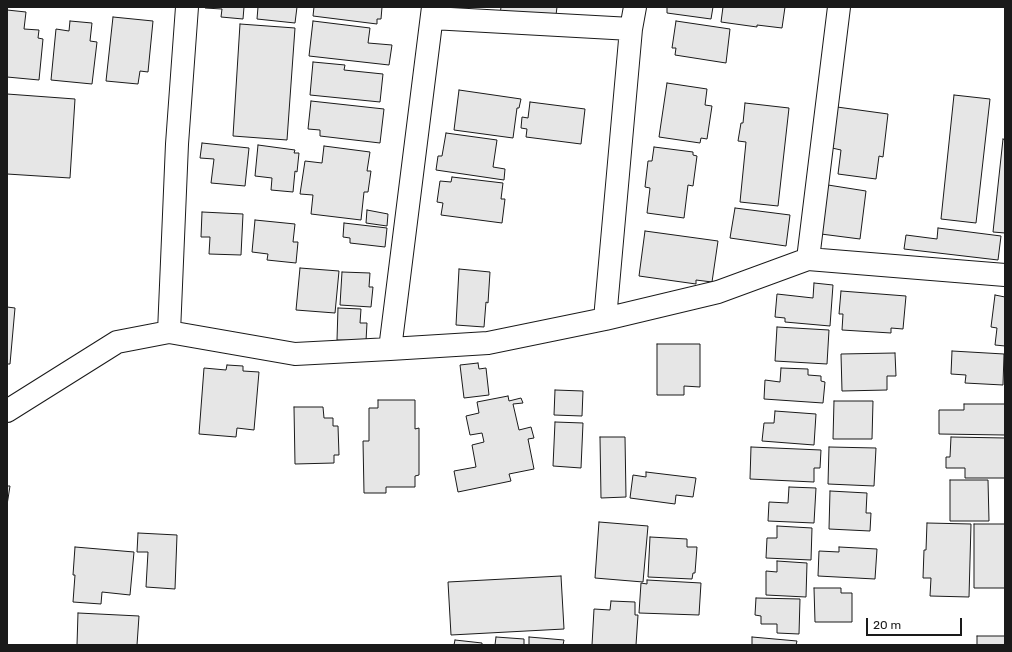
<!DOCTYPE html>
<style>
body{margin:0}
#map{position:relative;width:1012px;height:652px;overflow:hidden;background:#fff;font-family:Rubik,sans-serif}
canvas{display:block}
.frame{position:absolute;inset:0;border:8px solid #1a1a1a;pointer-events:none}
.scale{position:absolute;left:866px;top:618px;width:96px;height:18px;box-sizing:border-box;border:2px solid #1a1a1a;border-top:0;padding-left:5px;font-size:12px;line-height:14px;white-space:nowrap;color:#1a1a1a;-webkit-text-stroke:3px #fff;paint-order:stroke}
</style>
<div id="map">
<canvas width="1012" height="652"></canvas>
<div class="frame"></div>
<div class="scale">20 m</div>
</div>
<script>
const ctx = document.querySelector('canvas').getContext('2d');
ctx.lineJoin = 'round';
function fillPath(path, color) { ctx.fillStyle = color; ctx.fill(path, 'evenodd'); }
const shape = rows => new Path2D(rows.map(r => 'M' + r).join(''));
function strokePath(path, color, width, dash) { ctx.strokeStyle = color; ctx.lineWidth = width; ctx.lineCap = dash ? 'butt' : 'round'; ctx.setLineDash(dash || []); ctx.stroke(path); }
const building = shape([
 [205,7,244,7,243,19,221,17,222,9,205,8,205,7],
 [258,7,297,7,295,23,257,19,258,7],
 [314,7,382,7,381,19,377,19,377,24,313,16,314,7],
 [501,7,557,7,555,23,500,15,501,7],
 [667,7,713,7,711,19,667,13,667,7],
 [723,7,785,7,782,28,757,25,757,27,721,22,723,7],
 [7,10,26,12,24,29,39,30,38,38,43,39,39,80,7,77,7,10],
 [113,17,153,21,148,72,140,71,138,84,106,81,113,17],
 [70,21,92,23,90,41,97,42,92,84,51,80,56,29,69,31,70,21],
 [313,21,370,28,368,43,392,45,389,65,309,56,313,21],
 [676,21,730,29,726,63,675,55,676,48,672,48,676,21],
 [240,24,295,28,287,140,233,136,240,24],
 [313,62,345,65,344,70,383,74,380,102,310,95,313,62],
 [667,83,707,89,705,105,712,106,707,139,701,138,700,143,659,137,667,83],
 [459,90,521,99,519,108,517,108,513,138,454,130,459,90],
 [7,94,75,99,70,178,7,174,7,94],
 [954,95,990,99,976,223,941,219,954,95],
 [311,101,384,109,380,143,320,136,320,130,308,129,311,101],
 [530,102,585,109,581,144,526,137,527,129,521,128,522,117,528,118,530,102],
 [745,103,789,108,778,206,740,202,746,142,738,141,741,123,743,123,745,103],
 [837,107,888,114,883,157,879,156,876,179,838,174,841,150,832,148,837,107],
 [446,133,497,140,493,167,505,169,504,180,436,170,438,156,442,156,446,133],
 [1003,139,1005,140,1005,233,993,232,1003,139],
 [202,143,249,148,245,186,211,183,214,159,200,158,202,143],
 [258,145,295,150,294,153,299,153,297,172,295,171,293,192,271,190,272,178,255,176,258,145],
 [324,146,370,152,367,171,371,171,368,192,364,192,361,220,311,214,313,195,300,194,305,161,322,163,324,146],
 [654,147,693,152,693,155,697,156,693,186,688,185,684,218,647,213,650,188,645,187,648,161,652,161,654,147],
 [452,177,503,183,501,199,505,199,502,223,441,215,443,203,437,202,440,181,451,182,452,177],
 [828,185,866,191,860,239,821,234,828,185],
 [735,208,790,215,786,246,730,238,735,208],
 [367,210,388,214,387,226,366,223,367,210],
 [202,212,243,214,241,255,209,254,210,237,201,237,202,212],
 [255,220,295,224,293,242,298,242,296,263,267,260,268,254,252,252,255,220],
 [344,223,387,228,385,247,350,243,350,238,343,237,344,223],
 [938,228,1001,236,998,260,904,249,906,235,937,239,938,228],
 [645,231,718,241,712,282,696,280,696,284,639,276,645,231],
 [300,268,339,271,335,313,296,310,300,268],
 [459,269,490,272,488,303,486,302,484,327,456,325,459,269],
 [342,272,370,273,369,287,373,287,371,307,340,305,342,272],
 [814,283,833,285,830,326,785,322,785,318,775,317,777,294,813,298,814,283],
 [841,291,906,296,903,329,891,328,891,333,842,330,843,314,839,314,841,291],
 [995,295,1005,297,1005,346,995,345,997,328,991,327,995,295],
 [7,307,15,308,10,364,7,364,7,307],
 [338,308,361,309,360,323,367,323,366,341,337,340,338,308],
 [777,327,829,330,827,364,775,361,777,327],
 [657,344,700,344,700,387,684,386,684,395,657,395,657,344],
 [952,351,1004,354,1003,385,965,383,966,375,951,374,952,351],
 [895,353,896,376,887,376,887,390,842,391,841,354,895,353],
 [478,363,479,369,486,368,489,395,464,398,460,365,478,363],
 [227,365,243,366,243,371,259,372,254,430,237,428,236,437,199,434,204,368,226,370,227,365],
 [781,368,808,369,808,375,821,376,821,381,825,382,823,403,764,399,765,380,780,382,781,368],
 [555,390,583,391,582,416,554,415,555,390],
 [508,396,509,401,521,398,523,403,513,404,519,430,531,427,534,438,528,439,534,469,509,474,511,481,458,492,454,471,476,467,472,445,484,442,482,433,470,435,466,416,479,413,477,402,508,396],
 [378,400,415,400,415,429,419,428,419,475,415,476,415,487,386,487,386,493,364,493,363,441,369,441,369,408,378,408,378,400],
 [834,401,873,401,872,439,833,439,834,401],
 [964,404,1005,404,1005,435,939,434,939,410,964,410,964,404],
 [294,407,323,407,324,418,333,418,333,426,338,426,339,455,334,455,334,463,295,464,294,407],
 [775,411,816,414,814,445,762,441,764,423,774,423,775,411],
 [555,422,583,423,581,468,553,466,555,422],
 [600,437,625,437,626,497,601,498,600,437],
 [951,437,1005,438,1005,478,965,478,965,468,946,468,946,457,950,457,951,437],
 [751,447,821,450,820,468,814,468,814,482,750,479,751,447],
 [829,447,876,448,874,486,828,484,829,447],
 [646,472,696,478,693,497,676,495,675,504,630,498,633,475,646,477,646,472],
 [950,480,988,480,989,521,950,521,950,480],
 [7,486,10,486,7,505,7,486],
 [789,487,816,488,814,523,768,521,769,502,788,503,789,487],
 [830,491,867,493,866,513,871,513,870,531,829,529,830,491],
 [599,522,648,526,643,582,595,578,599,522],
 [927,523,971,524,969,597,930,596,931,578,923,578,924,550,926,550,927,523],
 [974,524,1005,524,1005,588,974,588,974,524],
 [777,526,812,528,811,560,766,558,767,538,777,538,777,526],
 [138,533,177,535,175,589,146,587,148,552,137,552,138,533],
 [650,537,687,539,687,547,697,547,695,573,693,573,692,579,648,577,650,537],
 [75,547,134,552,130,595,102,592,101,604,73,602,75,575,73,575,75,547],
 [839,547,877,549,875,579,818,576,819,551,839,552,839,547],
 [777,561,807,563,806,597,766,595,766,571,777,572,777,561],
 [561,576,564,629,451,635,448,582,561,576],
 [647,580,701,583,699,615,639,613,641,583,647,584,647,580],
 [814,588,841,588,841,593,852,593,852,622,815,622,814,588],
 [756,598,800,599,799,634,777,633,777,624,761,624,761,616,755,615,756,598],
 [611,601,635,602,635,615,638,615,636,645,592,645,594,609,610,610,611,601],
 [78,613,139,616,137,645,77,645,78,613],
 [977,636,1005,636,1005,645,977,645,977,636],
 [496,637,524,639,524,645,495,645,496,637],
 [529,637,564,640,563,645,529,645,529,637],
 [752,637,797,641,796,645,752,645,752,637],
 [455,640,482,643,482,645,454,645,455,640]
]);
const street = shape([
 [432,18,631,29],
 [808,259,839,7],
 [605,319,631,29,635,7],
 [169,332,177,144,187,7],
 [390,349,433,7],
 [7,411,117,342,169,332,295,354,390,349,488,343,605,319,718,292,808,259,1005,275]
]);
fillPath(building, '#e6e6e6');
strokePath(building, '#1a1a1a', 1);
strokePath(street, '#1a1a1a', 24);
strokePath(street, '#fff', 22);
</script>
